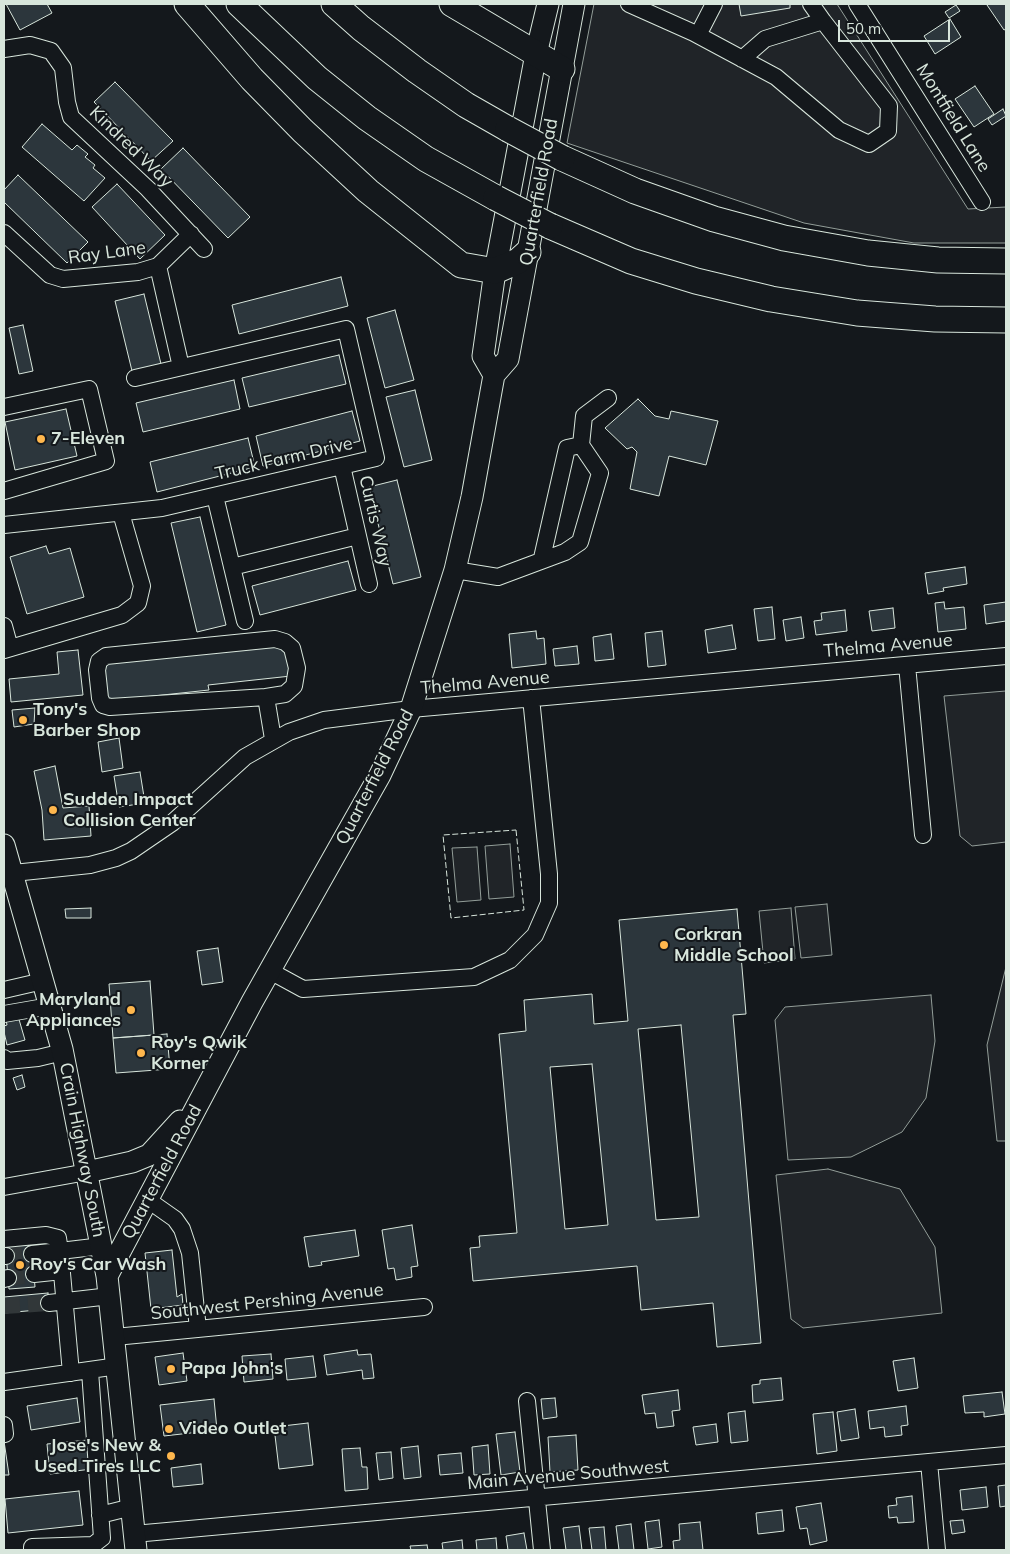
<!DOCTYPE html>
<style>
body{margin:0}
#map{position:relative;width:1010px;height:1554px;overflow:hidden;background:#14181c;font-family:Mulish,sans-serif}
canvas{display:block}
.frame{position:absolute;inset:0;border:5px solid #d8e6dc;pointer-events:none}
.scale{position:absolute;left:838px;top:20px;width:112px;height:22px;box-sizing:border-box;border:2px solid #d8e6dc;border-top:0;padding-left:6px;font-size:15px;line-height:18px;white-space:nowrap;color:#d8e6dc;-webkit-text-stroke:4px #14181c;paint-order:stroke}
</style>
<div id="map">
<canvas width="1010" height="1554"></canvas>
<div class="frame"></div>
<div class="scale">50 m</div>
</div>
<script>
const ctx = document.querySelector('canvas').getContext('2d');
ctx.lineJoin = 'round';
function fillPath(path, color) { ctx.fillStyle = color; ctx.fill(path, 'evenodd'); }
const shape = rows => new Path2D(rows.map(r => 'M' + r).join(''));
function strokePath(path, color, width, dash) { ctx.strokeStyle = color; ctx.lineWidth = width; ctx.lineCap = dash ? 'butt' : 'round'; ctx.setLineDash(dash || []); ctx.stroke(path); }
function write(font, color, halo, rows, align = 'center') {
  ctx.font = font + ' Mulish,sans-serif'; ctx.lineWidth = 4; ctx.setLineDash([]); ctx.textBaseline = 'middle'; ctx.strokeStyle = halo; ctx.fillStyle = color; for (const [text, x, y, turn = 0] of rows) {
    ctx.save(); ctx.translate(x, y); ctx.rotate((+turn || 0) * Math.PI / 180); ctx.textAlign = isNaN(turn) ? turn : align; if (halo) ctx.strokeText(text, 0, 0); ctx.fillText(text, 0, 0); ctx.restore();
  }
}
const green = shape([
 [594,4,837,4,968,209,1006,207,1006,243,914,243,804,223,567,143,594,4],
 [1006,691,1006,842,972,846,960,836,944,696,1006,691],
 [510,844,514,897,489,899,485,846,510,844],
 [477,847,481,900,457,902,452,848,477,847],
 [827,904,832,955,801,958,795,907,827,904],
 [791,908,795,959,764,963,759,911,791,908],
 [1006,967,1006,1141,997,1141,987,1045,1006,967],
 [931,995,935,1041,926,1098,902,1132,851,1157,788,1160,775,1020,785,1007,931,995],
 [828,1169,900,1189,935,1247,942,1313,803,1328,791,1319,776,1175,828,1169]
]);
const building = shape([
 [6,4,47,4,52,13,20,30,6,4],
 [739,4,790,4,790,8,741,16,739,4],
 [990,4,1006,4,1006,29,1004,30,987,5,990,4],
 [956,5,960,11,949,18,945,12,956,5],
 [950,19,961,37,935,54,924,36,950,19],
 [115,82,173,141,151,161,94,102,115,82],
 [975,86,994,114,974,127,955,99,975,86],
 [1003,109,1006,116,992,125,988,119,1003,109],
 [42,124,72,150,77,145,88,154,85,157,95,165,93,168,105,178,84,201,22,147,42,124],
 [183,148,250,217,228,238,161,169,183,148],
 [18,175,88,242,67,263,4,202,4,190,18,175],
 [117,184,165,235,140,259,92,207,117,184],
 [341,277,348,306,239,334,232,305,341,277],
 [144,294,161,364,132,371,115,301,144,294],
 [395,310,414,380,385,388,367,318,395,310],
 [23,325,33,371,19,374,9,328,23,325],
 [339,355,346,384,249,407,242,378,339,355],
 [234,380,240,409,143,432,136,403,234,380],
 [415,390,432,460,404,467,386,397,415,390],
 [638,399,655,416,669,419,671,411,718,421,706,465,669,456,659,496,630,489,637,452,632,447,627,449,605,428,638,399],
 [66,409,77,456,15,470,5,422,66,409],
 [352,411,360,441,263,466,256,436,352,411],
 [248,438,255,467,157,492,150,462,248,438],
 [397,480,421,577,393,584,369,487,397,480],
 [200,517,226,625,197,632,171,523,200,517],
 [46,546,49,554,70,548,84,597,27,614,10,557,46,546],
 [348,561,356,590,260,615,252,586,348,561],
 [965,567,967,584,943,588,944,591,928,594,925,573,965,567],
 [944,602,945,609,964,607,966,629,938,632,935,603,944,602],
 [1006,602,1006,621,986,624,984,605,1006,602],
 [772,607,775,639,758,641,754,609,772,607],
 [893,608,895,628,872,631,869,611,893,608],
 [845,610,847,631,816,635,814,621,822,620,821,613,845,610],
 [801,617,804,638,786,641,783,620,801,617],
 [732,625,736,649,708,653,705,630,732,625],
 [536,631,537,639,544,638,546,664,512,668,509,634,536,631],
 [662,631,666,665,648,667,645,633,662,631],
 [611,634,614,659,595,661,593,637,611,634],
 [288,644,291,676,208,685,209,690,107,701,103,664,288,644],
 [577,646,579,664,555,666,553,649,577,646],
 [78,650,83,695,11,702,9,679,59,674,57,652,78,650],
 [35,708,34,724,14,727,12,710,35,708],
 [119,738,123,768,102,772,98,742,119,738],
 [55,766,63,808,89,806,91,836,44,840,42,810,34,771,55,766],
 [140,772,145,803,119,807,114,776,140,772],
 [91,908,91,918,66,918,65,909,91,908],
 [737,909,746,1014,733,1015,761,1343,717,1347,713,1303,641,1310,637,1266,473,1281,470,1248,480,1247,479,1236,517,1233,499,1034,526,1031,524,1000,592,994,594,1024,628,1021,619,920,737,909],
 [681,1025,699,1217,656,1220,638,1029,681,1025],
 [592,1064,608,1225,565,1229,550,1067,592,1064],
 [218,948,223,982,202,985,197,951,218,948],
 [150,981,154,1035,113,1038,109,984,150,981],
 [18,1016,25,1040,7,1045,4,1032,4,1026,7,1025,6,1020,18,1016],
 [167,1034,170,1069,116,1073,113,1038,167,1034],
 [22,1075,25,1087,17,1090,13,1078,22,1075],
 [412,1225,418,1266,411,1267,412,1277,396,1280,394,1268,388,1269,382,1230,412,1225],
 [355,1230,359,1256,321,1262,322,1265,309,1267,304,1237,355,1230],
 [31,1240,35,1287,9,1289,5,1242,31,1240],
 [172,1250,177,1297,182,1294,183,1305,151,1309,145,1253,172,1250],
 [48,1293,49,1309,4,1313,4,1297,48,1293],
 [357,1350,358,1355,371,1354,374,1378,363,1379,362,1370,327,1375,324,1355,357,1350],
 [183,1353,187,1381,159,1385,155,1357,183,1353],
 [271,1354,273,1379,244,1382,242,1356,271,1354],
 [313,1356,316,1377,287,1380,285,1359,313,1356],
 [914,1358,918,1388,898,1391,893,1361,914,1358],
 [781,1378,783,1400,753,1403,752,1385,760,1384,760,1380,781,1378],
 [678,1390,680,1410,672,1411,674,1426,657,1428,655,1413,645,1414,642,1395,678,1390],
 [1002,1392,1005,1414,984,1417,984,1412,965,1413,963,1396,1002,1392],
 [77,1398,80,1422,31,1430,27,1406,77,1398],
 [555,1398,557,1417,543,1419,541,1399,555,1398],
 [214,1399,217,1430,164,1436,160,1405,214,1399],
 [906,1406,908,1425,901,1426,902,1435,885,1437,884,1427,870,1429,868,1411,906,1406],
 [855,1409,859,1438,841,1441,837,1412,855,1409],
 [745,1411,748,1441,731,1443,728,1413,745,1411],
 [833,1412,837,1451,817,1454,813,1414,833,1412],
 [308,1423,313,1465,279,1469,274,1427,308,1423],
 [716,1424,718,1442,696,1445,693,1427,716,1424],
 [515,1432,520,1472,501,1475,496,1434,515,1432],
 [576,1435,578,1470,550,1472,548,1437,576,1435],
 [88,1440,92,1469,50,1474,47,1444,88,1440],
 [4,1441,9,1475,4,1475,4,1441],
 [488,1445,490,1474,474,1475,472,1447,488,1445],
 [418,1446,421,1477,404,1479,401,1448,418,1446],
 [360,1448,362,1467,367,1467,368,1489,345,1491,342,1449,360,1448],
 [391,1452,393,1478,379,1480,376,1453,391,1452],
 [461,1453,463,1473,440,1475,438,1455,461,1453],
 [201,1464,203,1484,173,1487,171,1468,201,1464],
 [1006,1485,1006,1506,1000,1507,998,1486,1006,1485],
 [986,1487,988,1507,962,1510,960,1490,986,1487],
 [79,1491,83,1525,8,1533,5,1499,79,1491],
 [912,1496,914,1522,898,1523,897,1517,889,1518,888,1506,897,1505,896,1498,912,1496],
 [821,1503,827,1541,810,1545,807,1528,800,1529,796,1507,821,1503],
 [782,1510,784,1531,758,1534,756,1513,782,1510],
 [659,1520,662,1547,648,1549,645,1522,659,1520],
 [963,1520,965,1532,952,1534,950,1521,963,1520],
 [700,1522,703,1550,674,1550,673,1541,680,1540,679,1524,700,1522],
 [631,1524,634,1550,619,1550,616,1526,631,1524],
 [579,1526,582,1550,566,1550,563,1528,579,1526],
 [604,1527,606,1550,592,1550,589,1528,604,1527],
 [524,1533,527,1550,508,1550,506,1536,524,1533],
 [496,1538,497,1550,477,1550,476,1540,496,1538],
 [462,1540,463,1550,443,1550,442,1543,462,1540],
 [427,1545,428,1550,411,1550,410,1546,427,1545]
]);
const minorTunnel = shape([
 [6,1256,32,1254],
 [8,1278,34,1274],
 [4,1306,49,1303]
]);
const minor = shape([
 [629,4,694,33,776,77,839,130,869,144,888,131,889,106,823,21,765,39,742,59],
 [811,4,823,21],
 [857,4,982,202],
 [698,35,714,4],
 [4,49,30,45,51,51,63,68,67,102,71,117,148,189,204,249],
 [4,233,50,275,63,279,138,272,158,266,191,234],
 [158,266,181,367],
 [4,407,89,389,106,461,4,491],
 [581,445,584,416,608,398],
 [342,466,369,584],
 [215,496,245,621],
 [4,525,162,508,376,458,346,329,135,378],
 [232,567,358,536],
 [455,570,498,577,565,552,580,542,600,473,581,445,567,448,542,558],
 [4,626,10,648],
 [4,650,122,615,138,603,142,586,121,513],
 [907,665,923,835],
 [266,697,110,707,103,705,100,698,97,670,99,661,106,656,275,639,285,642,292,648,297,668,294,686,285,694,266,697,273,739],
 [4,874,90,865,116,858,131,851,172,823,245,757,289,732,324,720,411,709,1006,656],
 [270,971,303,989,474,977,510,960,535,935,549,903,549,874,531,698],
 [4,990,43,981],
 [4,1014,50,1006],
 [4,1058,7,1061,38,1058,63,1052],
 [4,1187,87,1172],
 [148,1200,175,1219,182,1229,190,1253,198,1329],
 [4,1239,46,1235,58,1238,60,1251,32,1254],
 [4,1256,6,1256],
 [34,1274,62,1271],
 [4,1279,8,1278],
 [49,1303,110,1296],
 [115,1337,424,1307],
 [71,1373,60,1251,102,1246],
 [4,1382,118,1366],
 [527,1401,542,1550],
 [4,1425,5,1434],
 [929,1462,937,1550],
 [100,1515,132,1507],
 [134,1534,1006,1455],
 [32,1550,32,1547,93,1545,102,1538,90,1371]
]);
const major = shape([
 [494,375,483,356,495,271,536,54,548,4],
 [4,845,62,1049,107,1276,136,1550],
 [87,1172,132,1162,149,1155,180,1121],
 [107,1276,252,1002,380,775,411,709,455,570,472,497,494,375,508,359,574,4]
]);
const highway = shape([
 [187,4,252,79,303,131,368,191,461,265,495,271,518,261,528,252],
 [239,4,317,78,367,118,426,159,496,198],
 [334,4,361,28,417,71,466,105,508,129],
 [452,4,562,69],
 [562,158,635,191,714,219,784,238,868,253,938,260,1006,261],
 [550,226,631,261,696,281,771,299,857,313,935,319,1006,320]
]);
const highwayBridge = shape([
 [508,129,562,158],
 [496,198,550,226]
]);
const fence = shape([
 [516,830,524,910,451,918,443,835,516,830]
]);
const markers = [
 [41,439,5,"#ffb74d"],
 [23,720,5,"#ffb74d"],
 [53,810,5,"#ffb74d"],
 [664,945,5,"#ffb74d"],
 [131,1010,5,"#ffb74d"],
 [141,1053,5,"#ffb74d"],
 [20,1265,5,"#ffb74d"],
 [171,1369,5,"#ffb74d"],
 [169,1429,5,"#ffb74d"],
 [171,1456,5,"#ffb74d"]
];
const streetNames = [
 ["Montfield Lane",953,118,58],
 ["Kindred Way",131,147,44],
 ["Quarterfield Road",539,192,-80],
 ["Ray Lane",107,253,-8],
 ["Truck Farm Drive",284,459,-13],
 ["Curtis Way",375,521,77],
 ["Thelma Avenue",888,646,-5],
 ["Thelma Avenue",485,683,-5],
 ["Quarterfield Road",375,777,-63],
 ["Crain Highway South",82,1150,79],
 ["Quarterfield Road",162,1172,-62],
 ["Southwest Pershing Avenue",267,1302,-6],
 ["Main Avenue Southwest",568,1475,-5]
];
const poiNames = [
 ["7-Eleven",51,439],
 ["Tony's",33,710],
 ["Barber Shop",33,731],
 ["Sudden Impact",63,800],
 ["Collision Center",63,821],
 ["Corkran",674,935],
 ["Middle School",674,956],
 ["Maryland",121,1000,"right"],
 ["Appliances",121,1021,"right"],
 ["Roy's Qwik",151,1043],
 ["Korner",151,1064],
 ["Roy's Car Wash",30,1265],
 ["Papa John's",181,1369],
 ["Video Outlet",179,1429],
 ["Jose's New &",161,1446,"right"],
 ["Used Tires LLC",161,1467,"right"]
];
fillPath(green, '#202428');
strokePath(green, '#939e99', 1);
fillPath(building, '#2c363c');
strokePath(building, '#d8e6dc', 1);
strokePath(minorTunnel, '#313739', 16, [16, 8]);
strokePath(minor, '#d8e6dc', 18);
strokePath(major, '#d8e6dc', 23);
strokePath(highway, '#d8e6dc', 27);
strokePath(minor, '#14181c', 16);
strokePath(major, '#14181c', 21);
strokePath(highway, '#14181c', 25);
strokePath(highwayBridge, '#d8e6dc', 27, []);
strokePath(highwayBridge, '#14181c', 25);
strokePath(fence, '#d8e6dc', 1, [6, 2.5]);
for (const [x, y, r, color] of markers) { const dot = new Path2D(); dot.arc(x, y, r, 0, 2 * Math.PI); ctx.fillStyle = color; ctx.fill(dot); strokePath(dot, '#14181c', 2); }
write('18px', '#d8e6dc', '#14181c', streetNames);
write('bold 18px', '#d8e6dc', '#14181c', poiNames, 'left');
</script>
